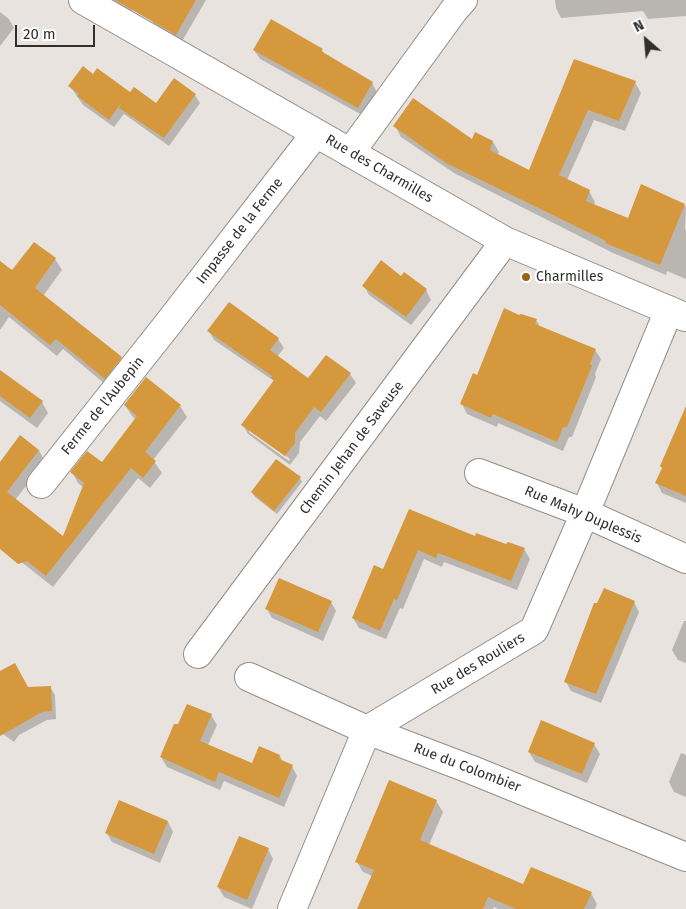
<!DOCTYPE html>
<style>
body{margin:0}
#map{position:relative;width:686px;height:909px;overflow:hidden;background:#e8e3de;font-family:"Fira Sans",sans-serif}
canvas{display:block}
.north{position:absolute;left:621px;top:15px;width:50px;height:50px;-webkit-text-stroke:4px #fff;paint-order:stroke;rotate:333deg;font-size:14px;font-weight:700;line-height:20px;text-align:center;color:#312f2d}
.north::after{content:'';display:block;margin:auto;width:18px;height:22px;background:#312f2d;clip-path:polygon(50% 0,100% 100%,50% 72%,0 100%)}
.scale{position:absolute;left:15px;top:25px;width:80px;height:22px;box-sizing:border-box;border:2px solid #312f2d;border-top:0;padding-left:6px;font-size:15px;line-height:18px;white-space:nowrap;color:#312f2d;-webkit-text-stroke:4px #fff;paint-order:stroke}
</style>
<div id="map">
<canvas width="686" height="909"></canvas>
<div class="north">N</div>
<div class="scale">20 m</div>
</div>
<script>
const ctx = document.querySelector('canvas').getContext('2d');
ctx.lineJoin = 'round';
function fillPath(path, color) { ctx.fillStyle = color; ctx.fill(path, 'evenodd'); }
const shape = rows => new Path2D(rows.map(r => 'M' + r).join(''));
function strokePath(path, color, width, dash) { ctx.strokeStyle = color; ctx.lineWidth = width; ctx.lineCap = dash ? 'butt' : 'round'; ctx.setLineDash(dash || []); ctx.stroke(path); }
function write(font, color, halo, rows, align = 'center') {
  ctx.font = font + ' "Fira Sans",sans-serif'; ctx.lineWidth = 4.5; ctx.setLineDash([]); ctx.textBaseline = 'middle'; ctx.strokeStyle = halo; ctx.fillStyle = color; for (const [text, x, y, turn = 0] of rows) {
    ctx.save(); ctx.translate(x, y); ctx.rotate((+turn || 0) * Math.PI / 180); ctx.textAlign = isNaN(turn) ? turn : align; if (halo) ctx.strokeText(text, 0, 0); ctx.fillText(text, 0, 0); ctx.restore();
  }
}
const shadow = shape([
 [103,0,136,0,129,15],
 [165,0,206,0,181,43,158,30,152,21],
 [555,0,686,0,686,16,648,19,643,11,561,18,556,8],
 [0,12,9,19,14,28,0,46],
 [254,50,322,50,325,55,372,83,377,92,364,116,260,59],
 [575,61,635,82,641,93,625,131,594,120,567,180,589,191,595,202,594,205,629,220,684,205,686,207,685,229,686,230,686,279,667,271,666,275,613,253,454,173,401,137,395,126,473,141,493,142,499,152,497,155,529,172],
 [94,76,130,94,156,104,195,95,200,103,169,146,124,114,114,127,83,105,70,86],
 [55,259,62,270,43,296,121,358,127,369,111,389,63,349,57,356,9,317,0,330,0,262,12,272],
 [404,273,426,290,431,300,411,325,369,295,364,286,402,277],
 [519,316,536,320,541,328,595,350,601,359,595,374,596,377,572,437,569,437,563,451,498,423,497,427,467,414,462,404],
 [209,331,278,339,284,348,277,357,308,380,350,374,356,383,326,421,320,416,300,442,299,453,290,465,248,434,243,425,274,381,214,340],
 [249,429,290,459,289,461,249,432],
 [0,371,42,402,48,413,37,428,0,401],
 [125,405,180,406,187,417,153,460,162,473,150,488,138,478,53,587,0,545,0,464,39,450,45,462,15,500,63,538,84,488,78,483,72,472,103,464,136,420,132,416],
 [686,409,686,503,662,493,657,483],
 [300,478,302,482,277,514,255,497,252,492],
 [410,510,476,538,524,549,530,559,517,590,444,562,442,567,424,559,403,609,400,608,386,639,359,628,353,618,384,571],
 [331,602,336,611,323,641,272,618,267,609],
 [634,602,639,612,601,703,571,691,566,682],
 [684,621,686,621,686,663,678,660,672,650],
 [0,673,27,688,50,687,55,695,56,719,47,720,19,735,14,742,0,732],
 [211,715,217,725,208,745,252,765,280,756,283,762,292,766,297,776,284,807,224,781,220,790,167,767,161,757],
 [594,744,600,754,587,783,535,762,529,752],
 [681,753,686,755,686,797,674,792,669,782],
 [436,801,443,812,429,845,524,885,591,893,597,904,595,909,498,909,494,907,493,909,359,909,372,876,363,872,357,862],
 [119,802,168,822,173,832,160,863,112,842,106,832],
 [268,849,273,859,252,909,224,897,218,887]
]);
const building = shape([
 [115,0,196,0,176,35],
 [271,19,323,49,321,51,373,82,358,108,253,50],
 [574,59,636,81,619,121,588,110,559,175,590,190,586,201,628,218,641,184,685,204,660,265,605,243,606,241,446,163,393,126,413,98,472,139,475,132,493,141,490,150,529,170],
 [83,66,93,74,97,68,130,92,134,87,156,103,174,78,196,94,164,138,119,108,122,102,109,120,77,96,79,94,68,86],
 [34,242,56,258,35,288,122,357,105,379,56,339,50,345,0,305,0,261,12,270],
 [381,260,401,276,404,272,427,289,406,317,362,286],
 [229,302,279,338,270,350,308,378,326,355,351,373,321,412,314,407,295,433,295,443,285,456,241,425,274,380,271,378,272,376,207,331],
 [504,308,519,315,521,314,537,319,535,324,596,349,590,364,592,366,567,427,563,427,557,442,493,414,491,418,460,404,473,373,477,375],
 [0,370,43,401,30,418,0,396],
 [146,377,181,405,145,452,156,461,143,478,131,468,46,576,27,561,18,564,0,549,0,462,20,435,39,450,7,492,63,536,84,483,70,472,87,451,102,462,137,416,124,405],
 [686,406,686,496,655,483,662,468,660,466],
 [276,459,301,477,274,511,251,492],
 [409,509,475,536,476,533,506,544,508,542,525,548,511,581,438,553,436,558,418,550,397,600,394,599,380,631,352,618,374,565,383,569],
 [279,578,332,601,318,632,265,609],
 [604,588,635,601,596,694,564,682,594,603,597,603],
 [15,663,28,687,51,686,52,711,42,712,0,736,0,671],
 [187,704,212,714,200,741,252,763,259,746,280,755,279,759,293,765,279,798,219,772,215,782,160,757,174,724,178,724],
 [541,720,595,743,582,774,528,752],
 [389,780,437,800,420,840,523,884,531,867,592,892,584,909,516,909,488,897,483,909,357,909,374,870,355,862],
 [119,800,168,821,154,854,105,833],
 [239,836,269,848,247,900,217,887]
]);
const minor = shape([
 [83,0,505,241,685,317],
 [350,153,454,10,463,0],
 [479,473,585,513,686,559],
 [41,484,164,329,316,133],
 [198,654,505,241],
 [249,677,367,730,472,770,686,857],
 [292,909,367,730,534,630,585,513,669,310]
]);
const markers = [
 [526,277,5,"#956615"]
];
const streetNames = [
 ["Rue des Charmilles",379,169,30],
 ["Impasse de la Ferme",240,231,-52],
 ["Ferme de l'Aubepin",103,406,-51],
 ["Chemin Jehan de Saveuse",352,448,-53],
 ["Rue Mahy Duplessis",583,515,23],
 ["Rue des Rouliers",478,664,-31],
 ["Rue du Colombier",467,768,21]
];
const poiNames = [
 ["Charmilles",536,277]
];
fillPath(shadow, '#0003');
fillPath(building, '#d5983c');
strokePath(minor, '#928e89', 30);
strokePath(minor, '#fff', 28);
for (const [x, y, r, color] of markers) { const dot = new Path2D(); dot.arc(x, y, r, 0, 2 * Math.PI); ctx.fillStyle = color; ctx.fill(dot); strokePath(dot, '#fff', 2); }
write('14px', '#312f2d', '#fff', streetNames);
write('14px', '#312f2d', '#fff', poiNames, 'left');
</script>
